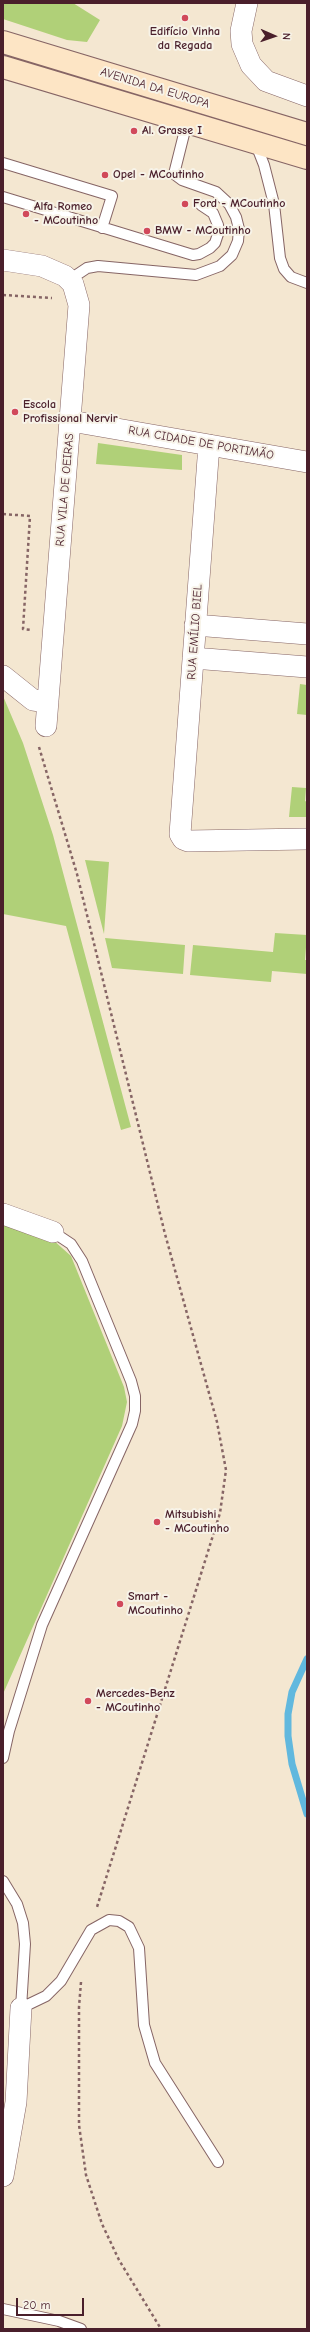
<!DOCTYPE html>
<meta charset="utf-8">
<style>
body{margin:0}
#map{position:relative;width:310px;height:2332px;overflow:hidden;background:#f4e7d1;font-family:"Comic Neue",sans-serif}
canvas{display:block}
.frame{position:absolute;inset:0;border:4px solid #4a1f2b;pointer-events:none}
.north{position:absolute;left:254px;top:16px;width:40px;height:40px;-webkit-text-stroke:3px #f7f3e8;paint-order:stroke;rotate:92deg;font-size:11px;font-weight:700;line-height:16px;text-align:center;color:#4a1f2b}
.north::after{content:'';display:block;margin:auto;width:14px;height:18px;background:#4a1f2b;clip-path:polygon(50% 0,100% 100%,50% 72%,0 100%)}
.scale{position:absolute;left:16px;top:2298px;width:68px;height:18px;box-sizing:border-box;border:2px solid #4a1f2b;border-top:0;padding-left:5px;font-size:12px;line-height:14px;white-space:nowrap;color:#4a1f2b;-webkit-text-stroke:3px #f7f3e8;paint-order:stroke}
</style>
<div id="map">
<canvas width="310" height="2332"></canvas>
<div class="frame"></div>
<div class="north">N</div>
<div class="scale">20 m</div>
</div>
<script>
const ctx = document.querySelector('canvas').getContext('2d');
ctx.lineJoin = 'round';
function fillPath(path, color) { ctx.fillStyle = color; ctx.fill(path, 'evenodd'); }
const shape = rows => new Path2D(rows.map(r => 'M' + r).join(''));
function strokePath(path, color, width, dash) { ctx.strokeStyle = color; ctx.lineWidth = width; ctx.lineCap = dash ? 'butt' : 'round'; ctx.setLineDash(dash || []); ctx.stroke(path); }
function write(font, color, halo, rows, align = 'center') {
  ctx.font = font + ' "Comic Neue",sans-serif'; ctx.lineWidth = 4; ctx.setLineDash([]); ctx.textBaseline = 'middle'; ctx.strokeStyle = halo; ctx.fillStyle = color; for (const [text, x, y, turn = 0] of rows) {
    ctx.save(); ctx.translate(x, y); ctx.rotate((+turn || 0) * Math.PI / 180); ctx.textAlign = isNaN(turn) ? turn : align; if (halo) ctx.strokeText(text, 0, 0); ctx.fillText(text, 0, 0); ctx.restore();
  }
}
const green = shape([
 [3,3,73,3,100,20,87,42,67,40,3,19],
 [98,443,182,455,182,470,96,464],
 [300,684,307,685,307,715,297,714],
 [3,696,23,743,53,835,131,1127,121,1130,66,926,3,914],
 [292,787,306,788,305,801,307,802,307,817,289,817],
 [85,860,109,862,104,934],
 [275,933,307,935,305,960,307,960,307,974,272,971,271,982,190,975,193,945,273,952],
 [105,938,185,945,183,974,112,968],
 [3,1222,52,1239,71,1256,124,1387,127,1402,122,1426,3,1694]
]);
const stream = shape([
 [307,1659,292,1692,288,1714,288,1736,292,1764,307,1814]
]);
const path = shape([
 [3,295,52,298],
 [3,514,30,516,23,629,31,630],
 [39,747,77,874,165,1234,217,1422,226,1470,220,1513,97,1907],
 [81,1982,79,2007,79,2125,86,2175,102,2224,119,2260,161,2329]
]);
const service = shape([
 [255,142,264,165,274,204,280,258,284,269,291,277,307,283],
 [3,163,112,196,102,228],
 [3,197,193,255,199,254,210,248,215,243,219,231,218,225,213,213,201,205],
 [69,280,87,268,98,266,196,275,220,266,232,255,238,241,239,229,236,217,229,204,216,192,182,180,174,174,187,122],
 [3,1758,9,1731,42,1625,132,1424,135,1411,135,1396,131,1381,82,1261,71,1244,53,1232],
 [3,1881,17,1904,23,1923,25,1944,21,2008,46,1996,61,1981,91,1930,109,1920,119,1921,129,1927,139,1948,144,2025,155,2063,218,2162],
 [3,2309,59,2321,81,2329]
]);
const minor = shape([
 [247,3,241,31,242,44,251,65,266,81,307,96],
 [3,260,42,266,65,276,73,284,79,305,46,726],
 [71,421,307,462],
 [209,445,180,834,183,839,188,841,307,839],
 [195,625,307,634],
 [193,658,307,667],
 [3,676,33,700,48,702],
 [3,1214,53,1232],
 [3,2176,16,2102,21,2008]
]);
const secondary = shape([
 [3,42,307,134],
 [3,67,307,158]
]);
const markers = [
 [185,18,4,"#d1495b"],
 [134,131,4,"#d1495b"],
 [105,175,4,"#d1495b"],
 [185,204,4,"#d1495b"],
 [26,214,4,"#d1495b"],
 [147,231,4,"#d1495b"],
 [15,412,4,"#d1495b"],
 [157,1522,4,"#d1495b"],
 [120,1604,4,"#d1495b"],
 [88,1701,4,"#d1495b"]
];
const poiNames = [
 ["Edifício Vinha",185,32,"center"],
 ["da Regada",185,46,"center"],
 ["Al. Grasse I",142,131],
 ["Opel - MCoutinho",113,175],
 ["Ford - MCoutinho",193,204],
 ["Alfa Romeo",34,207],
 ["- MCoutinho",34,221],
 ["BMW - MCoutinho",155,231],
 ["Escola",23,405],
 ["Profissional Nervir",23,419],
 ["Mitsubishi",165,1515],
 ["- MCoutinho",165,1529],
 ["Smart -",128,1597],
 ["MCoutinho",128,1611],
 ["Mercedes-Benz",96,1694],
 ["- MCoutinho",96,1708]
];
const streetNames = [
 ["AVENIDA DA EUROPA",155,88,17],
 ["RUA CIDADE DE PORTIMÃO",201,443,10],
 ["RUA VILA DE OEIRAS",65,490,-85],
 ["RUA EMÍLIO BIEL",195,632,-86]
];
fillPath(green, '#b0d078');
strokePath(stream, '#61b8de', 7);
strokePath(service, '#866565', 12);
strokePath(minor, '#866565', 22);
strokePath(secondary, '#866565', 24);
strokePath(path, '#866565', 2.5, [3, 3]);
strokePath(service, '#fff', 10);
strokePath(minor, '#fff', 21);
strokePath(secondary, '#fde5c5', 22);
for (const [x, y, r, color] of markers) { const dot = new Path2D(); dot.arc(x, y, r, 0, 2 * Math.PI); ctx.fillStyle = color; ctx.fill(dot); strokePath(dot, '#f7f3e8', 1.5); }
write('bold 12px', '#4a1f2b', '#f7f3e8', poiNames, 'left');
write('12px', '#4a1f2b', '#f7f3e8', streetNames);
</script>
